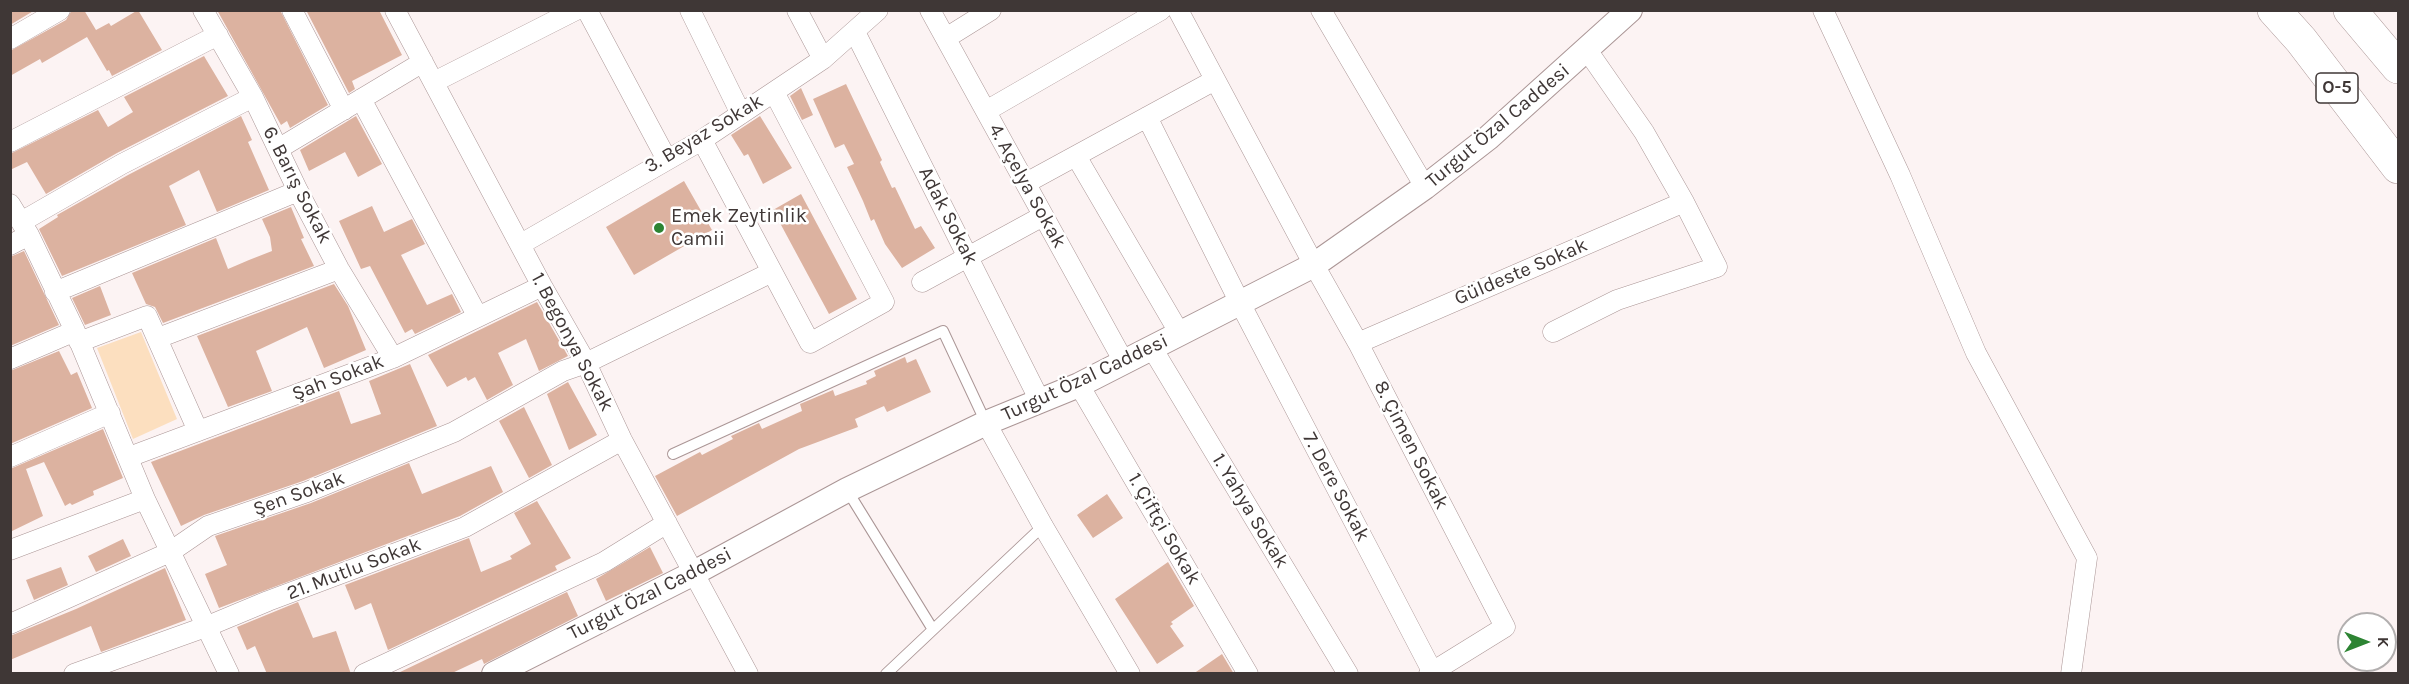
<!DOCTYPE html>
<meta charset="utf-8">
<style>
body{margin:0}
#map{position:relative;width:2409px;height:684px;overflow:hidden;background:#fcf3f3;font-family:Karla,sans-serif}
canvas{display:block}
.frame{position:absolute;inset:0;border:12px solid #3f3736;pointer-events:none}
.north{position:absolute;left:2337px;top:612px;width:60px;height:60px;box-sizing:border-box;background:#fff;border:2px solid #b2afaf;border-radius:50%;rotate:90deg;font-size:16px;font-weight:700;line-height:24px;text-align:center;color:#3f3736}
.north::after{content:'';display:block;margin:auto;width:21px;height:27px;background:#2d8433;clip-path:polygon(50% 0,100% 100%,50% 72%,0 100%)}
</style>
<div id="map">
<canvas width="2409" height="684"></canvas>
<div class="frame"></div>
<div class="north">K</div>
</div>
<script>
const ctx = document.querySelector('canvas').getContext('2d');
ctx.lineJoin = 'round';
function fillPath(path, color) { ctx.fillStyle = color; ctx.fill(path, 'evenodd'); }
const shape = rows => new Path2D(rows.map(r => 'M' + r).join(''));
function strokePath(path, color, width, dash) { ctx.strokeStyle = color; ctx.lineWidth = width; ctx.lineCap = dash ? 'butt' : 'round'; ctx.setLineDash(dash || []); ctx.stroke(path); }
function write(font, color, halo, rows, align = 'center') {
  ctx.font = font + ' Karla,sans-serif'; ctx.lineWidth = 5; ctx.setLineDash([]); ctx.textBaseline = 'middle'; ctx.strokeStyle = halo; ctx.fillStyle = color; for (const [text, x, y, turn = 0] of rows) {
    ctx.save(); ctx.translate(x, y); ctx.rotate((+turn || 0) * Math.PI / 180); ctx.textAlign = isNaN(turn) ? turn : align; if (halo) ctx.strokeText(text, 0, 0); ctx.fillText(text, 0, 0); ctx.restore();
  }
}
const green = shape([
 [141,332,177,419,133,439,97,348]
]);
const building = shape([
 [10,10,35,10,10,25],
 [72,10,84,10,96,30,109,23,111,26,138,10,162,50,112,76,109,70,107,71,87,37,42,63,40,59,10,76,10,51,66,20],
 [217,10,280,10,328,105,290,128,287,121,281,125],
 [306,10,379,10,402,55,352,81,355,89,349,93],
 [204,56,228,96,117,153,46,194,27,162,10,170,10,154,98,110,108,127,133,112,124,97],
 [846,84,882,160,880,162,892,188,895,187,915,229,921,226,935,248,902,268,885,244,874,219,871,221,863,201,847,167,854,164,844,144,835,148,813,99],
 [801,88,813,115,802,120,790,96],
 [241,116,252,140,248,142,269,190,217,212,199,170,169,186,186,225,62,276,39,229,58,217,57,215,128,175],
 [356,116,382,164,358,177,345,152,309,171,300,150],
 [760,116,792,168,763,184,748,154,744,156,731,135],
 [684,181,712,230,634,275,606,227],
 [801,194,857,299,829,314,773,210],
 [372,206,384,232,412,219,425,244,401,255,427,305,452,294,461,312,415,334,412,329,405,333,370,266,361,269,339,221],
 [291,207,304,238,301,239,314,266,163,323,155,307,146,304,132,273,216,238,228,269,249,260,272,251,270,237,262,219],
 [24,251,59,325,10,346,10,257],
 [334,284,348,306,366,350,324,368,307,327,256,351,272,391,228,407,197,336],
 [100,286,111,315,85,325,72,298],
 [537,302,568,356,539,371,526,339,498,353,513,385,487,400,475,377,468,381,466,377,447,387,428,355],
 [59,351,71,375,77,372,92,408,10,444,10,371],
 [905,357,907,363,916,359,931,392,887,412,884,406,855,419,858,427,799,449,677,516,655,476,700,452,702,455,733,439,731,436,759,423,762,429,802,411,800,404,833,390,835,396,867,384,866,381,876,376,874,371],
 [410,364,437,426,303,481,204,515,181,526,151,462,339,391,351,424,381,414,369,381],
 [568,382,597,435,569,450,547,394],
 [524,407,552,465,529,478,499,421],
 [103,429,123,478,93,491,94,495,72,505,70,503,65,506,44,462,26,469,43,516,10,532,10,469],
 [409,463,422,494,491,466,503,492,460,516,219,608,205,574,227,565,215,536,311,503],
 [1107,494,1123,518,1093,538,1077,515],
 [537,501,571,558,555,566,557,570,388,650,371,603,355,610,345,585,469,538,481,572,512,559,510,556,531,544,514,513],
 [123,539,131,556,96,572,88,556],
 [650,547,663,573,606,601,596,579],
 [1168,562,1194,606,1171,622,1173,624,1170,626,1184,646,1157,664,1115,599],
 [61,567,68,585,34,600,26,580],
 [165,568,186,620,101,652,91,626,10,660,10,636,76,609],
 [567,592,578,616,484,664,482,659,450,674,396,674],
 [298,602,313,638,336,631,351,674,267,674,255,646,247,650,237,627],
 [1222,654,1234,674,1193,674]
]);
const service = shape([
 [673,454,943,331,986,423],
 [847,490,932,628],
 [886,674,1043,526]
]);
const minor = shape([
 [203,10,253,97,298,191,339,269,393,358],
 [292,10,344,110],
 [395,10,542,286,586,363,622,440,748,674],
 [587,10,666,158],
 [690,10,741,114],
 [797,10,823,59],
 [930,10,1124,362],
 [1178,10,1314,265,1358,343,1505,627,1429,674],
 [1321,10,1425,187],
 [1823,10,1900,175,1976,353,2087,558,2071,674],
 [855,32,1040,401],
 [946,38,991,10],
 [10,39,60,10],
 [434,82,576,10],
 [361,99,478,317],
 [986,111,1161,10],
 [1147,117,1240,303,1432,671],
 [702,140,810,343,884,302,774,92],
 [10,142,218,35],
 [278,149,423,62],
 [1076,156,1180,334],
 [1026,183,1215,80],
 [10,204,29,235,75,331,145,499,229,674],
 [21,222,122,164,253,97],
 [521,244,702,140,823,59,878,10],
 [10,245,29,235],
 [922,282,1043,216],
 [55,292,298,191],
 [1553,332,1617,300,1717,267,1684,202,1644,132,1587,50],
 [158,338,339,269],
 [79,342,147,316,198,431],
 [1358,343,1684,202],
 [1152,348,1348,674],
 [10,359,75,331],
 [1079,385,1248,674],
 [986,423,1043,526,1130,674],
 [10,457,110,413],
 [129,457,393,358,542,286],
 [10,550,145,499],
 [10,624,170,552,208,526,307,492,454,432,563,371,586,363,772,272],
 [74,674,208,626,268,601,465,527,622,440],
 [364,674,604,562,667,523]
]);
const tertiary = shape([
 [494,674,694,573,847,490,986,423,1079,385,1314,265,1425,187,1488,138,1630,10]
]);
const motorway = shape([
 [2274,10,2301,40,2398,167],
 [2350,10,2398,67]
]);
const markers = [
 [659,228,6,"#2d8433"]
];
const shields = [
 [2337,88,42]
];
const shieldNames = [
 ["O-5",2337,88]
];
const streetNames = [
 ["Turgut Özal Caddesi",1498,126,-40],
 ["3. Beyaz Sokak",704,134,-31],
 ["6. Barış Sokak",297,185,63],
 ["4. Açelya Sokak",1027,186,61],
 ["Adak Sokak",948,216,63],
 ["Güldeste Sokak",1521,272,-23],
 ["1. Begonya Sokak",572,342,62],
 ["Şah Sokak",338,378,-21],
 ["Turgut Özal Caddesi",1085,378,-25],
 ["8. Çimen Sokak",1411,445,63],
 ["7. Dere Sokak",1336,487,62],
 ["Şen Sokak",299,494,-20],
 ["1. Yahya Sokak",1250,511,59],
 ["1. Çiftçi Sokak",1164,529,60],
 ["21. Mutlu Sokak",354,569,-21],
 ["Turgut Özal Caddesi",650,594,-27]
];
const poiNames = [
 ["Emek Zeytinlik",671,216],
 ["Camii",671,239]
];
fillPath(green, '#fcdfbf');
fillPath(building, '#dcb2a0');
strokePath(service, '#ab9696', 12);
strokePath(minor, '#ab9696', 21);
strokePath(tertiary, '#ab9696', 26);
strokePath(motorway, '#ab9696', 34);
strokePath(service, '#fff', 10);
strokePath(minor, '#fff', 20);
strokePath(tertiary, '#fff', 24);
strokePath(motorway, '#fff', 33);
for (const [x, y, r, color] of markers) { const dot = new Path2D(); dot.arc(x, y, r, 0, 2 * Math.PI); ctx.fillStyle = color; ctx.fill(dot); strokePath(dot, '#fff', 2); }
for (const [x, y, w] of shields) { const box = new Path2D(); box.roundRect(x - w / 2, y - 15, w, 30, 4.5); ctx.fillStyle = '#fff'; ctx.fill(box); strokePath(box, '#3f3736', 1.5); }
write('bold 18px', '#3f3736', null, shieldNames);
write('20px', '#3f3736', '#fff', streetNames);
write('20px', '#3f3736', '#fff', poiNames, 'left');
</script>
